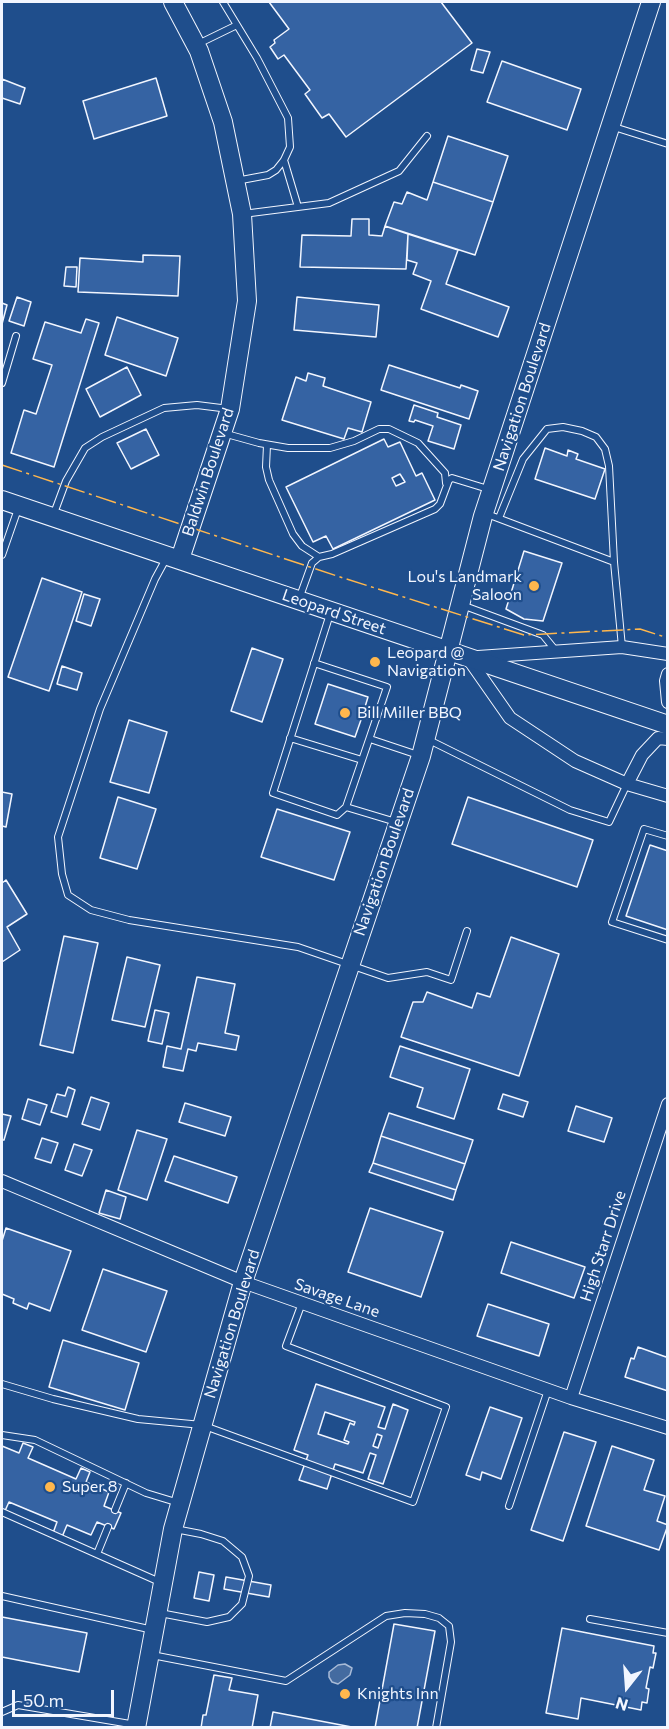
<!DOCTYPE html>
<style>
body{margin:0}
#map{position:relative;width:669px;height:1729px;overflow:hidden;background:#1f4e8c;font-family:Commissioner,sans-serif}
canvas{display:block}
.frame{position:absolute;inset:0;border:3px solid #f2f6ff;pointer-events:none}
.north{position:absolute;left:597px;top:1657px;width:60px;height:60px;-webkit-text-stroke:4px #1f4e8c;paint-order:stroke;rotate:197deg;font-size:16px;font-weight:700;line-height:24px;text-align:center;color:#f2f6ff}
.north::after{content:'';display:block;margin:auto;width:21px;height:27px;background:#f2f6ff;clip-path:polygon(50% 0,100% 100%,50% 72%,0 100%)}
.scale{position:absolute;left:12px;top:1690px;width:102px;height:27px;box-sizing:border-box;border:3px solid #f2f6ff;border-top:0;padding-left:8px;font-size:18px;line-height:21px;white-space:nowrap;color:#f2f6ff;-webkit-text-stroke:4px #1f4e8c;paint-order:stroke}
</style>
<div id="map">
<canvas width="669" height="1729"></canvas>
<div class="frame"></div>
<div class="north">N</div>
<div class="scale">50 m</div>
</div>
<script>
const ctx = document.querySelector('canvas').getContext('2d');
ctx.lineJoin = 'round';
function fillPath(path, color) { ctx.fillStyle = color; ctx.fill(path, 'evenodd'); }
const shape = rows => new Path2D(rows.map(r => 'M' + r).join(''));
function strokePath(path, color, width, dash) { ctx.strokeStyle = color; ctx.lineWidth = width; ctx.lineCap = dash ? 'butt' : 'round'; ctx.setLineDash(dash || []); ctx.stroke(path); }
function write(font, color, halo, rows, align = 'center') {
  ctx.font = font + ' Commissioner,sans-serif'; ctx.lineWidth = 4.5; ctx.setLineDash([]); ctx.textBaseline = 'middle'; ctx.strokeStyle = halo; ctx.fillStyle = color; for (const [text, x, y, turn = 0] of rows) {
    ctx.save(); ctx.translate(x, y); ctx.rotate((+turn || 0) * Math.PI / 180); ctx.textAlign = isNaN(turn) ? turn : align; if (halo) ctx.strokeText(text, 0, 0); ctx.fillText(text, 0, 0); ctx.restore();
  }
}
const water = shape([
 [345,1664,352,1668,350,1675,338,1684,332,1682,329,1677,329,1672,338,1665,345,1664]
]);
const building = shape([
 [269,2,441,2,472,43,346,137,329,114,322,118,305,94,310,90,284,55,278,59,270,47,275,43,274,40,289,29,269,2],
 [477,49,490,52,483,73,471,70,477,49],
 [502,61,581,89,567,130,487,102,502,61],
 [156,78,167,116,94,139,83,101,156,78],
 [2,79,25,88,20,104,2,98,2,79],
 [448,136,508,156,493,202,433,182,448,136],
 [433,182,493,202,475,255,385,226,394,202,402,204,407,192,427,200,433,182],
 [352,219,369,219,369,235,382,236,385,226,408,234,406,269,300,267,302,235,351,236,352,219],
 [408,234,458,250,446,284,509,307,498,337,421,309,431,281,413,274,417,263,407,260,408,234],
 [143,255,180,256,178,296,78,292,80,258,143,262,143,255],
 [66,267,77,267,76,287,64,286,66,267],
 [17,297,31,302,24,326,9,321,17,297],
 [297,297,379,305,376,337,294,330,297,297],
 [2,303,7,305,2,324,2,303],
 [117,317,178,338,166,376,105,355,117,317],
 [86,319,99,323,54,467,11,453,24,410,36,414,52,365,33,359,45,322,81,333,86,319],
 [389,365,460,388,461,385,478,391,469,419,381,390,389,365],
 [127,367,141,395,100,417,86,389,127,367],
 [308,373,325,378,323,386,371,402,362,432,348,428,344,439,282,420,296,377,306,381,308,373],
 [414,405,438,413,437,417,461,425,454,449,428,441,433,426,415,420,414,422,409,421,414,405],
 [146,429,159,455,131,469,117,443,146,429],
 [384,439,388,447,400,442,416,476,422,473,435,500,333,549,326,536,313,542,286,487,384,439],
 [400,474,405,482,396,486,392,478,400,474],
 [545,448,567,456,568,450,578,454,576,459,605,469,595,499,535,479,545,448],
 [524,551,562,563,543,621,524,619,506,609,524,551],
 [42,578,82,592,49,691,8,677,42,578],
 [84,594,100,599,91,626,76,621,84,594],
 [252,648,283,659,262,722,231,711,252,648],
 [62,666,82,673,77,690,57,684,62,666],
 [328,684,368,697,365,707,372,709,369,719,362,717,355,737,315,724,328,684],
 [129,720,167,732,149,793,110,782,129,720],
 [2,792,12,794,6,827,2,826,2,792],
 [118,797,156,809,137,869,100,858,118,797],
 [468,797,593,840,577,887,452,844,468,797],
 [277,809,350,832,334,880,261,857,277,809],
 [650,845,668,851,668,930,626,916,650,845],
 [6,880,27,914,7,927,20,950,2,962,2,883,6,880],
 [64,936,98,943,73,1053,40,1045,64,936],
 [511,937,559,954,519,1076,401,1037,413,1002,423,1002,427,992,472,1008,477,993,490,997,511,937],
 [127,957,160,965,145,1027,112,1020,127,957],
 [197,977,235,984,225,1033,239,1036,236,1050,198,1043,196,1051,188,1049,183,1071,163,1067,167,1046,181,1049,197,977],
 [155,1010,169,1013,162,1044,148,1041,155,1010],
 [400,1046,470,1069,454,1119,417,1107,423,1088,390,1077,400,1046],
 [68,1087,75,1090,67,1117,51,1112,57,1094,65,1096,68,1087],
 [503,1094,528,1102,523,1117,498,1109,503,1094],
 [91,1097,109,1103,100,1130,82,1124,91,1097],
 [28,1099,47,1105,40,1125,22,1119,28,1099],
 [185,1103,231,1117,225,1136,179,1122,185,1103],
 [576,1106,612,1118,604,1142,568,1131,576,1106],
 [389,1113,473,1140,465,1164,381,1136,389,1113],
 [2,1114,11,1116,4,1140,2,1140,2,1114],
 [137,1130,167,1139,147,1200,118,1190,137,1130],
 [381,1136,465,1164,456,1190,373,1163,381,1136],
 [42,1138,58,1143,51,1163,35,1158,42,1138],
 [74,1144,92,1150,82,1176,65,1170,74,1144],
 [174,1156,237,1177,228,1203,165,1181,174,1156],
 [373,1163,456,1190,453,1200,369,1172,373,1163],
 [106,1190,126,1197,120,1219,99,1213,106,1190],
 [370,1208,443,1232,421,1297,348,1272,370,1208],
 [6,1228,71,1251,50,1311,29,1303,27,1309,13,1303,14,1299,2,1294,2,1241,6,1228],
 [511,1242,585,1267,574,1298,501,1273,511,1242],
 [103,1269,167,1291,146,1352,82,1330,103,1269],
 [488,1304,549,1324,539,1356,477,1336,488,1304],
 [63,1340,139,1363,125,1410,49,1387,63,1340],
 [638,1347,666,1357,668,1353,668,1391,625,1377,631,1358,634,1359,638,1347],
 [316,1384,385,1407,378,1427,385,1429,393,1404,408,1410,383,1484,368,1479,376,1455,370,1453,363,1473,335,1464,327,1489,299,1480,308,1455,294,1450,316,1384],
 [325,1412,355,1422,354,1425,350,1423,344,1440,349,1442,348,1444,318,1434,325,1412],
 [377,1434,382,1436,378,1448,373,1446,377,1434],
 [490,1407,522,1418,501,1479,482,1472,480,1480,466,1475,490,1407],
 [564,1432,596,1442,563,1541,531,1530,564,1432],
 [23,1443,33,1447,28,1458,76,1479,81,1468,90,1472,86,1482,109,1492,104,1506,121,1513,114,1529,97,1522,91,1535,67,1525,62,1537,53,1533,57,1522,9,1502,4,1513,2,1512,2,1446,19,1453,23,1443],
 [612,1446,654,1460,644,1490,665,1496,657,1521,668,1525,659,1550,586,1526,612,1446],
 [199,1572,214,1575,209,1601,194,1598,199,1572],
 [226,1577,271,1585,269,1597,224,1589,226,1577],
 [2,1617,87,1633,79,1672,2,1657,2,1617],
 [394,1624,435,1631,417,1728,375,1728,394,1624],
 [562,1628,654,1646,653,1653,656,1653,653,1668,650,1667,646,1688,649,1689,647,1703,642,1702,641,1710,581,1698,578,1719,546,1713,562,1628],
 [214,1675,232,1678,229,1690,258,1695,252,1728,201,1728,203,1715,206,1715,214,1675],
 [273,1712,357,1728,270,1728,273,1712]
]);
const lane = shape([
 [223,2,257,58,288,118,290,147,284,160,276,170,268,175,236,181],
 [198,44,237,25],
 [614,127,668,144],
 [284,160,298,207],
 [243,214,329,203,399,171,427,136],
 [2,383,16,336],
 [223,433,259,443,288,448,330,448,354,441,379,429,389,429,418,443,445,473,446,483],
 [267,445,266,467,269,480,293,534,302,546,319,557],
 [487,514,614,562,622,647],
 [53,516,66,481,85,448,102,437,164,408,197,405,229,409],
 [499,518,523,459,547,429,563,427,582,431,596,437,605,449,609,466,614,562],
 [2,555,19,506],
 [167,557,155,579,100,709,58,837,62,874,68,895,91,910,129,920,298,947,388,978,427,972,451,980,467,931],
 [299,599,312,563,319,557,332,554,435,509,440,504,449,480,452,478,488,489],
 [462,605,543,635,556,651],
 [330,614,273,793,337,815,346,807,396,822],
 [314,663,387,687,346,807],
 [290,738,362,760],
 [370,739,418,755],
 [427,739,570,810,609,822,627,784],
 [668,836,644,829,612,922,668,940],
 [2,1384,53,1399,138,1419,202,1425,413,1502,446,1407,286,1346,302,1303],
 [2,1435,35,1440,146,1493,179,1503],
 [509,1506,548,1390],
 [115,1510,126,1483],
 [2,1512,162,1583],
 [97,1554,108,1527],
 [2,1596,153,1630],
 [160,1613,207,1622,229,1617,242,1604,249,1576,242,1557,223,1541,201,1534,175,1529],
 [590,1619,668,1633],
 [152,1655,286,1681,386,1616,405,1613,425,1614,439,1618,449,1626,451,1642,436,1728],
 [2,1712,18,1705,136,1725]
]);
const street = shape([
 [478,657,622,647,668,654],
 [468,658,510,718,575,761,627,784,668,796],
 [668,674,666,681,668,702],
 [627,784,642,755,658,738,668,739],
 [2,1181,243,1282,571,1398,668,1428],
 [571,1398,668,1104]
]);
const secondary = shape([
 [173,2,199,51,223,122,242,214,247,301,230,409,180,559],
 [2,500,668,725],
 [136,1728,173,1529,243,1282,421,756,483,516,651,2]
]);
const power = shape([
 [2,465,337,576,524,635,640,629,668,638]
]);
const markers = [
 [534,586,6,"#ffb74d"],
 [375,662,6,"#ffb74d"],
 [345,713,6,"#ffb74d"],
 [50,1487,6,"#ffb74d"],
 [345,1694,6,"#ffb74d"]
];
const streetNames = [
 ["Navigation Boulevard",522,397,-72],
 ["Baldwin Boulevard",208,472,-72],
 ["Leopard Street",334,612,19],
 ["Navigation Boulevard",384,862,-71],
 ["High Starr Drive",603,1246,-72],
 ["Savage Lane",337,1298,19],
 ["Navigation Boulevard",232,1324,-73]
];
const poiNames = [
 ["Lou's Landmark",522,577,"right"],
 ["Saloon",522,595,"right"],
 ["Leopard @",387,653],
 ["Navigation",387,671],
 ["Bill Miller BBQ",357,713],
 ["Super 8",62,1487],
 ["Knights Inn",357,1694]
];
fillPath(water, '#446ba0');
strokePath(water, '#a8bbd7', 1.5);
fillPath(building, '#3563a3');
strokePath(building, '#f2f6ff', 1.5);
strokePath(lane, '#f2f6ff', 8);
strokePath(street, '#f2f6ff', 14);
strokePath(secondary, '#f2f6ff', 20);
strokePath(lane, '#1f4e8c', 6);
strokePath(street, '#1f4e8c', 12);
strokePath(secondary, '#1f4e8c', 18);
strokePath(power, '#ffb74d', 1.5, [21, 4.5, 3, 4.5]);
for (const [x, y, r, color] of markers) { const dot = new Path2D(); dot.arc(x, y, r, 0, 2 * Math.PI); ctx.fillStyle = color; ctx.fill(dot); strokePath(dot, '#1f4e8c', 2); }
write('16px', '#f2f6ff', '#1f4e8c', streetNames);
write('16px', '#f2f6ff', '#1f4e8c', poiNames, 'left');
</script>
